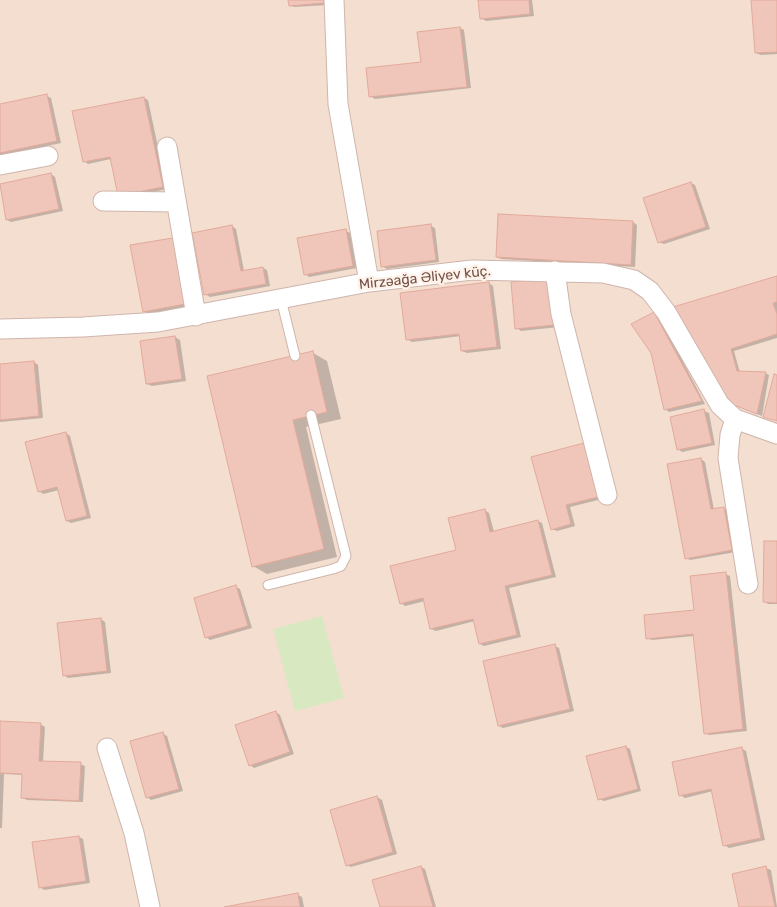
<!DOCTYPE html>
<meta charset="utf-8">
<style>
body{margin:0}
canvas{display:block;background:#fcede2}
</style>
<canvas width="777" height="907"></canvas>
<script>
const ctx = document.querySelector('canvas').getContext('2d');
ctx.lineJoin = 'round';
function fillPath(path, color) { ctx.fillStyle = color; ctx.fill(path, 'evenodd'); }
const shape = rows => new Path2D(rows.map(r => 'M' + r).join(''));
function strokePath(path, color, width, dash) { ctx.strokeStyle = color; ctx.lineWidth = width; ctx.lineCap = dash ? 'butt' : 'round'; ctx.setLineDash(dash || []); ctx.stroke(path); }
function write(font, color, halo, rows, align = 'center') {
  ctx.font = font + ' Rubik,sans-serif'; ctx.lineWidth = 4.5; ctx.setLineDash([]); ctx.textBaseline = 'middle'; ctx.strokeStyle = halo; ctx.fillStyle = color; for (const [text, x, y, turn = 0] of rows) {
    ctx.save(); ctx.translate(x, y); ctx.rotate((+turn || 0) * Math.PI / 180); ctx.textAlign = isNaN(turn) ? turn : align; if (halo) ctx.strokeText(text, 0, 0); ctx.fillText(text, 0, 0); ctx.restore();
  }
}
const residential = shape([
 [0,0,777,0,777,907,0,907]
]);
const green = shape([
 [322,616,344,698,295,711,273,629]
]);
const shadow = shape([
 [289,0,328,0,328,5,294,7,290,5],
 [479,0,532,0,534,16,486,21,481,18],
 [752,0,777,0,777,54,761,55,756,53],
 [460,28,464,30,471,88,375,99,370,96,422,63],
 [47,96,51,98,61,143,0,156,0,106],
 [144,98,148,100,167,189,123,198,111,159,88,164,84,161],
 [51,174,55,177,63,211,11,222,7,220,0,185],
 [691,183,695,185,710,229,664,244,659,242],
 [633,222,637,225,635,267,501,259,497,257],
 [232,226,236,229,244,271,263,268,267,270,270,286,210,297,205,294],
 [431,226,435,228,439,262,387,269,382,266],
 [346,231,350,233,357,268,309,277,305,274],
 [173,239,177,242,189,306,148,314,144,311],
 [777,277,777,338,734,351,740,373,765,373,769,375,762,416,739,407,675,308],
 [489,283,493,286,501,349,467,353,462,351,461,336,412,342,407,339],
 [512,283,559,327,521,331,517,328],
 [654,313,659,316,705,404,669,412,665,409],
 [175,337,180,340,186,381,152,386,147,384],
 [313,353,327,361,341,419,306,427,337,557,267,574,253,566,208,377],
 [34,362,38,365,43,418,0,422,0,365],
 [704,411,709,413,715,445,682,452,678,449],
 [66,433,70,436,91,518,71,523,67,521,59,490,43,494,39,491],
 [583,444,588,447,602,499,570,507,575,526,557,531,552,529],
 [701,459,705,462,714,510,724,508,728,511,736,552,690,560,686,558],
 [484,510,489,513,494,532,538,521,542,523,556,577,509,588,521,637,484,646,480,644,475,621,436,631,431,629,425,601,405,606,401,603,458,550],
 [777,542,777,604,768,604,764,601],
 [725,574,730,576,747,731,709,735,705,733,694,636,652,640,648,638,695,611],
 [236,587,240,589,252,628,210,640,206,637],
 [101,619,105,622,111,673,68,678,64,675],
 [555,646,559,648,574,711,503,728,499,726],
 [276,712,280,715,294,754,254,768,250,765],
 [0,722,40,724,45,727,43,762,80,764,85,766,83,802,27,800,23,798,23,775,4,774,2,828,0,828],
 [162,733,167,736,183,791,151,800,147,797],
 [626,747,630,749,641,791,604,801,599,799],
 [741,748,746,751,765,840,729,848,724,845,713,791,685,798,680,795],
 [377,797,382,800,397,854,351,867,347,865],
 [79,837,83,839,90,883,44,890,40,887],
 [421,867,425,869,436,907,382,907],
 [766,868,771,870,777,907,740,907],
 [298,895,302,897,304,907,230,907]
]);
const building = shape([
 [288,0,324,0,324,3,289,6,288,0],
 [478,0,529,0,530,14,480,19,478,0],
 [751,0,777,0,777,52,755,53,751,0],
 [460,27,467,87,369,97,366,68,421,62,417,32,460,27],
 [47,94,57,141,0,153,0,104,47,94],
 [144,97,163,187,118,196,110,157,83,162,72,111,144,97],
 [51,173,59,209,6,220,0,184,51,173],
 [691,182,706,227,658,243,643,198,691,182],
 [498,214,633,221,631,265,496,257,498,214],
 [431,224,436,260,381,267,377,231,431,224],
 [232,225,241,271,263,267,266,284,204,295,192,233,232,225],
 [346,229,353,266,304,275,297,238,346,229],
 [173,238,185,304,143,312,130,245,173,238],
 [777,276,777,302,773,303,777,314,777,334,731,349,737,371,766,372,757,414,734,405,723,394,673,307,777,276],
 [550,278,555,325,515,329,511,282,550,278],
 [489,282,497,347,461,351,459,334,406,340,400,293,489,282],
 [654,312,702,401,664,410,651,353,631,324,654,312],
 [175,336,182,379,146,384,140,341,175,336],
 [313,351,327,412,293,420,324,549,252,567,207,376,313,351],
 [34,361,39,416,0,420,0,364,34,361],
 [774,374,777,375,777,421,763,417,774,374],
 [704,409,712,443,677,450,670,417,704,409],
 [66,432,87,516,66,521,57,487,38,492,25,442,66,432],
 [584,443,598,497,566,505,571,524,551,530,531,457,584,443],
 [701,458,711,509,724,507,732,550,685,559,667,464,701,458],
 [485,509,490,532,538,520,552,575,505,586,517,635,479,644,473,619,430,629,423,598,400,604,390,566,456,550,448,518,485,509],
 [764,541,777,541,777,603,763,602,764,541],
 [726,572,743,729,704,734,693,634,646,639,644,615,694,610,690,576,726,572],
 [236,585,248,626,205,638,194,598,236,585],
 [101,618,107,671,63,676,57,623,101,618],
 [555,644,570,709,498,726,483,661,555,644],
 [276,711,290,752,249,766,235,725,276,711],
 [0,721,41,723,39,761,81,762,79,801,21,798,22,774,0,773,0,721],
 [163,732,179,789,146,798,130,741,163,732],
 [626,746,638,789,598,800,586,756,626,746],
 [742,747,761,838,723,846,711,789,679,796,672,762,742,747],
 [377,796,393,852,346,866,330,810,377,796],
 [79,836,86,881,39,888,32,842,79,836],
 [421,866,433,907,380,907,372,880,421,866],
 [766,866,775,907,739,907,732,874,766,866],
 [298,893,300,907,224,907,298,893]
]);
const lane = shape([
 [281,299,295,356],
 [268,585,333,569,341,566,346,556,311,415]
]);
const street = shape([
 [334,0,338,104,369,282],
 [167,147,196,316],
 [0,165,48,156],
 [103,201,176,202],
 [555,271,561,314,607,495],
 [0,329,83,327,158,322,369,282,472,270,603,273,634,280,650,291,666,312,720,405,735,419,777,434],
 [735,419,730,435,728,458,748,584],
 [107,748,134,833,150,907]
]);
const streetNames = [
 ["Mirzəağa Əliyev küç.",425,278,-6]
];
fillPath(residential, '#f3ded0');
fillPath(green, '#d8e9c1');
fillPath(shadow, '#0003');
fillPath(building, '#f1c6ba');
strokePath(building, '#e3aa9b', 1);
strokePath(lane, '#cfb5ac', 11);
strokePath(street, '#cfb5ac', 21);
strokePath(lane, '#fff', 9);
strokePath(street, '#fff', 19);
write('14px', '#735149', '#fff2e8', streetNames);
</script>
